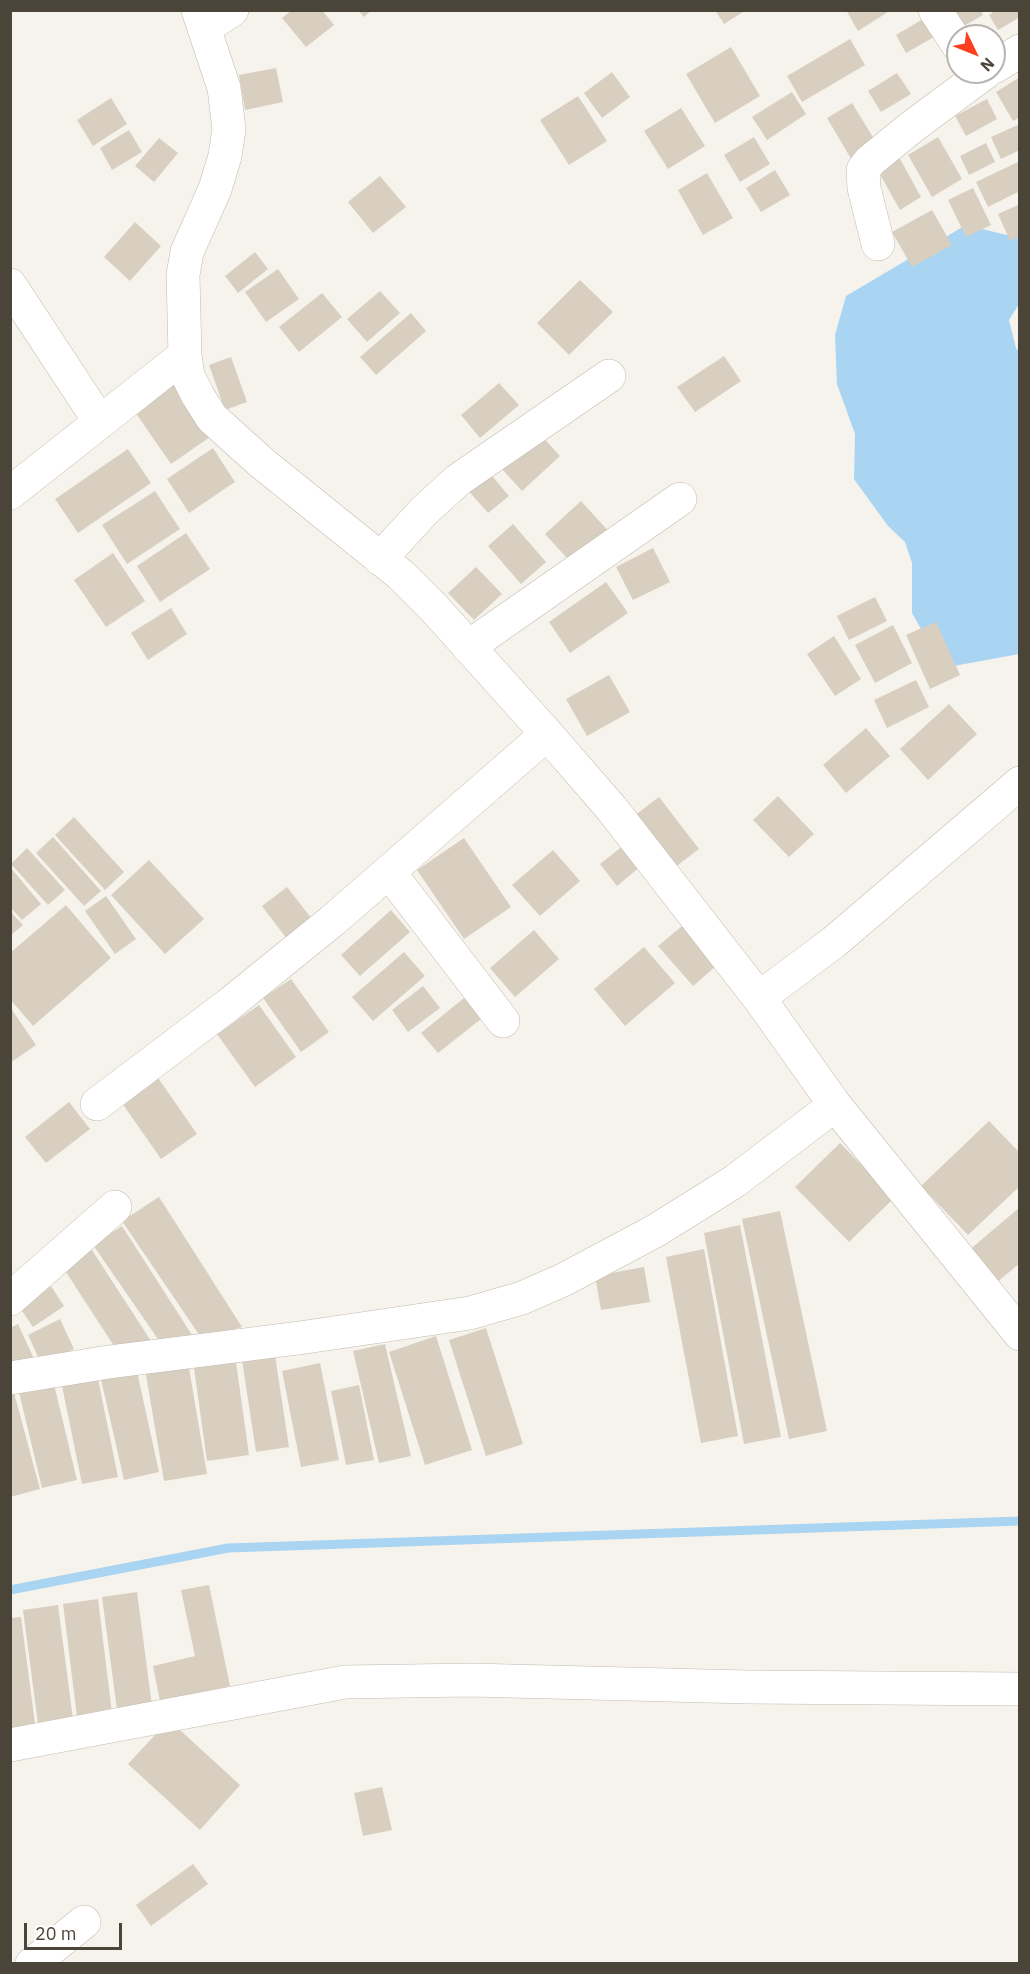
<!DOCTYPE html>
<style>
body{margin:0}
#map{position:relative;width:1030px;height:1974px;overflow:hidden;background:#f6f3ec;font-family:"IBM Plex Sans",sans-serif}
canvas{display:block}
.frame{position:absolute;inset:0;border:12px solid #4b4439;pointer-events:none}
.north{position:absolute;left:946px;top:24px;width:60px;height:60px;box-sizing:border-box;background:#fff;border:2px solid #b7b4b0;border-radius:50%;rotate:133deg;font-size:16px;font-weight:700;line-height:24px;text-align:center;color:#4b4439}
.north::after{content:'';display:block;margin:auto;width:21px;height:27px;background:#fc3f1d;clip-path:polygon(50% 0,100% 100%,50% 72%,0 100%)}
.scale{position:absolute;left:24px;top:1923px;width:98px;height:27px;box-sizing:border-box;border:3px solid #4b4439;border-top:0;padding-left:8px;font-size:18px;line-height:21px;white-space:nowrap;color:#4b4439;-webkit-text-stroke:4px #fff;paint-order:stroke}
</style>
<div id="map">
<canvas width="1030" height="1974"></canvas>
<div class="frame"></div>
<div class="north">N</div>
<div class="scale">20 m</div>
</div>
<script>
const ctx = document.querySelector('canvas').getContext('2d');
ctx.lineJoin = 'round';
function fillPath(path, color) { ctx.fillStyle = color; ctx.fill(path, 'evenodd'); }
const shape = rows => new Path2D(rows.map(r => 'M' + r).join(''));
function strokePath(path, color, width, dash) { ctx.strokeStyle = color; ctx.lineWidth = width; ctx.lineCap = dash ? 'butt' : 'round'; ctx.setLineDash(dash || []); ctx.stroke(path); }
const water = shape([
 [966,225,1019,238,1019,304,1009,320,1016,348,1020,353,1019,654,943,668,912,613,912,563,905,542,888,526,854,479,855,434,837,384,835,335,846,296]
]);
const stream = shape([
 [10,1590,228,1548,1020,1521]
]);
const building = shape([
 [292,10,322,10,334,25,306,47,282,18],
 [358,10,372,10,364,17],
 [715,10,746,10,724,24],
 [846,10,891,10,858,31],
 [946,10,981,10,983,15,957,30],
 [996,10,1020,10,1020,17,998,30,989,15],
 [923,19,934,37,906,53,896,35],
 [850,39,865,65,802,102,787,76],
 [731,47,760,96,715,123,686,74],
 [276,68,283,102,245,110,239,75],
 [612,72,630,97,602,118,584,93],
 [897,73,911,94,881,112,868,91],
 [1020,77,1020,117,1013,121,996,92],
 [792,92,806,114,767,140,752,117],
 [578,96,607,141,569,165,540,120],
 [111,98,127,124,93,146,77,120],
 [987,99,997,119,966,136,955,116],
 [852,103,879,147,853,162,827,118],
 [681,108,705,146,668,169,644,131],
 [1020,124,1020,150,1001,159,991,137],
 [129,130,142,152,112,170,100,148],
 [754,137,770,164,740,182,724,155],
 [938,137,962,179,932,197,908,155],
 [159,138,178,153,154,182,135,166],
 [986,143,995,162,969,175,960,156],
 [899,157,921,197,900,210,877,169],
 [1020,161,1020,191,988,207,976,182],
 [775,170,790,195,761,212,746,188],
 [707,173,733,218,703,235,678,190],
 [380,176,406,207,373,233,348,202],
 [973,188,991,225,966,237,948,200],
 [1020,204,1020,236,1010,241,998,214],
 [932,210,952,245,912,267,892,232],
 [135,222,161,246,130,281,104,257],
 [255,252,268,269,238,293,225,276],
 [278,269,299,299,266,322,245,292],
 [580,280,613,312,569,355,537,323],
 [380,291,400,313,367,342,347,319],
 [322,293,342,317,299,352,279,327],
 [411,313,426,331,376,375,360,357],
 [724,356,741,381,695,412,677,387],
 [231,357,247,402,225,410,209,365],
 [177,382,213,435,171,464,135,412],
 [499,383,519,405,480,438,461,415],
 [539,433,560,456,522,491,501,468],
 [213,448,235,482,189,513,167,479],
 [128,449,151,483,78,533,55,499],
 [487,470,509,496,488,513,466,488],
 [155,491,180,529,127,564,102,525],
 [581,501,612,535,576,568,545,534],
 [513,524,546,562,521,584,488,546],
 [186,533,210,569,160,602,137,566],
 [653,548,670,582,633,600,616,567],
 [113,553,145,601,106,627,74,580],
 [476,567,502,594,474,620,448,593],
 [606,582,628,613,570,653,549,622],
 [875,597,887,621,849,640,837,616],
 [171,608,187,634,148,660,131,633],
 [936,622,960,675,930,689,906,635],
 [893,625,912,663,875,683,855,645],
 [834,636,861,679,835,696,807,654],
 [609,675,630,712,587,736,566,699],
 [916,680,929,707,887,728,874,700],
 [949,704,977,734,928,780,900,749],
 [866,728,890,756,846,793,823,765],
 [778,796,814,834,789,857,753,820],
 [659,797,699,849,670,871,630,819],
 [74,817,124,872,105,890,55,835],
 [53,837,101,891,84,906,36,853],
 [464,838,511,907,464,939,417,870],
 [624,845,641,866,617,886,600,864],
 [27,848,65,890,48,905,11,864],
 [553,850,580,881,540,916,512,885],
 [149,860,204,919,165,954,111,895],
 [10,867,41,904,22,920,10,907],
 [287,887,312,919,287,939,262,906],
 [106,896,136,939,115,954,85,911],
 [66,905,111,958,33,1026,10,999,10,953],
 [391,910,410,932,360,976,341,955],
 [10,911,23,925,10,936],
 [682,926,716,966,693,986,658,946],
 [534,930,559,959,515,997,490,968],
 [644,947,675,983,625,1026,594,989],
 [404,952,425,976,373,1021,352,997],
 [291,979,329,1032,301,1052,263,998],
 [423,986,440,1008,408,1032,392,1010],
 [464,998,481,1019,438,1053,421,1033],
 [259,1005,296,1057,255,1087,217,1034],
 [10,1007,36,1045,10,1063],
 [156,1075,197,1134,161,1159,120,1100],
 [69,1102,90,1129,46,1163,25,1137],
 [989,1121,1020,1153,1020,1186,968,1235,921,1186],
 [840,1143,894,1198,849,1242,795,1187],
 [159,1197,242,1327,202,1339,122,1221],
 [1020,1207,1020,1263,995,1284,967,1252],
 [780,1211,827,1431,789,1439,742,1219],
 [740,1225,781,1437,744,1444,704,1233],
 [122,1226,194,1338,160,1342,93,1245],
 [90,1247,151,1341,116,1349,62,1266],
 [704,1249,738,1436,701,1443,666,1257],
 [644,1267,650,1302,601,1310,595,1276],
 [51,1286,64,1306,33,1327,20,1308],
 [60,1319,74,1349,42,1365,28,1335],
 [18,1324,35,1361,10,1373,10,1328],
 [486,1328,523,1444,486,1456,449,1340],
 [436,1336,472,1450,425,1465,389,1352],
 [385,1344,411,1456,379,1463,353,1351],
 [274,1349,289,1447,256,1452,241,1354],
 [235,1355,249,1455,207,1461,193,1361],
 [188,1362,207,1474,164,1481,145,1369],
 [320,1363,339,1460,301,1467,282,1371],
 [136,1367,159,1472,124,1480,100,1375],
 [97,1374,118,1477,82,1484,61,1381],
 [53,1380,77,1480,42,1488,18,1388],
 [359,1385,374,1460,346,1465,331,1391],
 [13,1389,40,1489,10,1497,10,1390],
 [209,1585,230,1686,160,1701,153,1666,195,1656,181,1590],
 [137,1592,152,1706,117,1710,102,1597],
 [98,1599,112,1713,77,1717,63,1604],
 [58,1605,73,1719,38,1724,23,1610],
 [21,1617,36,1731,10,1734,10,1618],
 [169,1720,240,1785,200,1830,128,1764],
 [382,1787,392,1830,363,1836,354,1793],
 [193,1864,208,1884,151,1926,136,1905]
]);
const minor = shape([
 [198,10,224,88,229,129,225,156,215,189,187,252,183,275,185,355,188,376,198,396,212,418,262,463,401,575,434,608,547,734,612,809,759,998,835,1105,1020,1334],
 [935,10,958,45],
 [204,28,232,10],
 [994,67,1020,51],
 [878,244,864,188,863,170,870,161,913,126,986,72],
 [10,285,100,422],
 [10,493,185,355],
 [380,559,424,511,458,480,609,376],
 [468,647,680,499],
 [389,872,503,1021],
 [759,998,834,942,1020,783],
 [97,1104,227,1006,332,921,547,734],
 [10,1299,115,1207],
 [10,1378,109,1362,299,1338,470,1313,522,1298,563,1280,655,1231,700,1203,735,1181,835,1105],
 [10,1745,345,1682,471,1680,747,1687,1020,1689],
 [32,1964,84,1922]
]);
fillPath(water, '#a9d4f2');
strokePath(stream, '#a9d4f2', 9);
fillPath(building, '#d8cfc1');
strokePath(minor, '#c2bbae', 34);
strokePath(minor, '#fff', 33);
</script>
